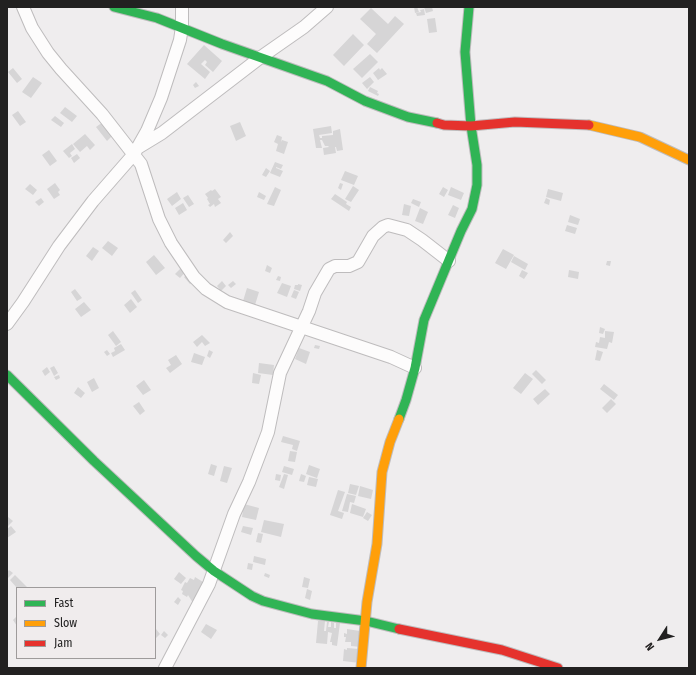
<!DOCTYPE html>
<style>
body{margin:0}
#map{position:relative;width:696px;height:675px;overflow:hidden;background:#efedee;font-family:"Fira Sans Condensed",sans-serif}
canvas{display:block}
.frame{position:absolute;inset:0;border:8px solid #222121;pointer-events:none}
.legend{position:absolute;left:16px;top:587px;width:140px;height:72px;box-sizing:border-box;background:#f0eced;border:1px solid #9e9b9b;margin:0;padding:5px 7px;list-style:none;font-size:12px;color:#222121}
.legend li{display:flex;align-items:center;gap:8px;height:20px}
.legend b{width:20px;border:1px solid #9e9b9b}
.north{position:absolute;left:640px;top:619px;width:40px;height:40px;-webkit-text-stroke:3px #f0eced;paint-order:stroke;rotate:234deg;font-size:11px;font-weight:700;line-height:16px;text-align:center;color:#222121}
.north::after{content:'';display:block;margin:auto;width:14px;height:18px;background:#222121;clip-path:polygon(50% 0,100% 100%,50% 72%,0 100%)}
</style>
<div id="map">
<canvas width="696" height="675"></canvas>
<div class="frame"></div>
<ul class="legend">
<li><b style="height:5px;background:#30b455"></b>Fast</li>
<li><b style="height:5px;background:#ff9f0a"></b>Slow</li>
<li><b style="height:5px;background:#e5322d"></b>Jam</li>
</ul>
<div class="north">N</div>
</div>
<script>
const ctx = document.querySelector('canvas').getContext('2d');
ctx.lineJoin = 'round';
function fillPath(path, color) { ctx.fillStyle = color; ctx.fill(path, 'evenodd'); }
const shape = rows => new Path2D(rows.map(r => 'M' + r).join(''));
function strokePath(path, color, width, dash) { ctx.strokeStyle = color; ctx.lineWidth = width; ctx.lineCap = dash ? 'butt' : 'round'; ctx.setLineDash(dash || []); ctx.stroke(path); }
const building = shape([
 [414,7,417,7,419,12,415,13],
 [424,7,432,7,433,11,426,13],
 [371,8,388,24,395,16,404,24,377,53,367,44,376,34,360,19],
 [424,9,425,15,417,16,416,13,421,12,420,10],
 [435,18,437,32,429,33,427,19],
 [353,34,364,45,344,66,333,55],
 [204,45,222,61,213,72,205,65,207,62,205,60,201,64,210,72,205,79,187,64],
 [370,54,378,62,362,78,353,69],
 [13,68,22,79,17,83,8,72],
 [379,68,380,70,382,68,387,74,378,80,373,73],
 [33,77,42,83,31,98,22,92],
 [370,77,374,82,367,89,362,83],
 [196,82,199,86,195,88,193,85],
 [370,87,378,91,377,93,379,94,378,96,368,91],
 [65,107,77,116,72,122,60,113],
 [18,111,26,122,20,126,12,115],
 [55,116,64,123,61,127,51,120],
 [103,122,113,135,107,141,96,127],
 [240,122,246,136,236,141,230,126],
 [331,126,332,133,319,135,320,138,322,138,322,136,333,135,333,131,340,129,343,150,337,151,336,147,335,147,336,153,324,155,323,148,329,147,328,146,325,146,322,140,320,140,322,148,316,148,313,129],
 [85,134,95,145,90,150,87,146,80,152,73,144],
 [277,135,282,137,281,142,282,140,288,142,284,154,276,151,278,144,274,142],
 [72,144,75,149,70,153,72,156,69,158,63,151],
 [49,150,57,161,50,166,42,155],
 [77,154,80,158,74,163,71,158],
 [275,162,283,165,281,169,276,167,276,168,283,171,280,177,270,173],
 [266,168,270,171,266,177,262,175],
 [345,171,358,176,354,185,341,180],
 [55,183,60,190,58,192,60,195,54,199,47,189],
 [340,183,343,184,341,190,338,188],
 [30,184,37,190,33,195,25,189],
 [353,186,359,190,351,202,345,199],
 [275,187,281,190,274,206,267,204],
 [443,187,448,190,444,197,439,194],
 [451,187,464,193,461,200,448,195],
 [215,189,221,197,218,199,221,203,215,207,214,204,210,207,208,205,210,204,207,199,208,198,205,194,211,190,212,191],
 [548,189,563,193,561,201,546,197],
 [177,192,181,199,172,206,167,199],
 [259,192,266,196,264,200,257,197],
 [335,194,347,202,346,204,351,207,349,211,331,199],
 [188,195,194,204,189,207,183,198],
 [41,198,44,202,39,206,35,202],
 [546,198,550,200,549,205,544,203],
 [413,199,421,202,419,207,411,203],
 [183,203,187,210,179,215,175,208],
 [404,204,411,206,409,216,402,215],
 [453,205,459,208,455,218,448,215],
 [420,208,428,212,423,224,415,221],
 [570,215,580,219,578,225,568,222],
 [567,225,577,228,575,234,565,231],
 [230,232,233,236,226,243,223,240],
 [108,241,118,248,112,256,102,248],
 [93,247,99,251,92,261,86,256],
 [503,249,514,255,506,269,495,263],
 [154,255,165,268,156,275,146,262],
 [514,256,528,264,525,270,511,262],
 [607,261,611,261,610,266,606,265],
 [267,265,272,268,270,273,265,271],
 [183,266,187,270,180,278,175,274],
 [522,270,528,273,524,279,519,276],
 [569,270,579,272,578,279,568,277],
 [188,274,194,281,190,284,184,277],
 [278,276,281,277,280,281,276,280],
 [222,281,226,286,221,291,217,286],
 [233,281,236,284,231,288,228,285],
 [282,283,291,286,287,297,277,293],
 [298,284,302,285,300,291,294,289,295,285,298,285],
 [247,288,259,292,255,305,243,301],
 [75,289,82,298,77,301,71,292],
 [135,290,142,300,138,303,131,293],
 [294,290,299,292,296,299,291,297],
 [131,299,137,307,130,313,124,305],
 [84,302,91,310,81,317,75,309],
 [600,327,605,329,603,334,599,333],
 [113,331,121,342,116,346,108,335],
 [605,331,614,332,612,343,609,342,607,349,595,347,596,342,599,343,600,337,605,338],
 [202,335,210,343,205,346,202,342,197,347,193,342],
 [121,344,125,350,113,357,111,353,115,351,114,348],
 [315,345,320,346,319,349,314,348],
 [299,348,310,352,306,364,295,359],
 [107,350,110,354,107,356,104,352],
 [209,350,213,352,210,358,207,356],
 [597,350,603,352,600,361,595,360],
 [194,353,205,357,202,365,191,362],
 [176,355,182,364,170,373,166,368,171,365,168,360],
 [259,363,274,365,273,375,258,373],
 [54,366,58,373,54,376,50,368],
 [47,367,50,372,45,376,42,371],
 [536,370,546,380,542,384,532,374],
 [253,373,261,375,259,384,252,383],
 [525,373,533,379,521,394,513,388],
 [59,375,60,378,56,380,54,377],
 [94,378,99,388,92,392,87,382],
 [144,380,151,390,143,395,136,386],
 [604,384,618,395,614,400,600,389],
 [78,387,85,393,81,398,74,393],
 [545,389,550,394,538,405,533,399],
 [611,399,616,404,607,413,602,408],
 [139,402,145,411,140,415,133,406],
 [283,436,300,441,297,451,292,449,293,445,281,442],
 [290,451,297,452,295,462,288,461],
 [211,464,217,466,214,476,208,474],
 [309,465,320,469,317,478,306,474],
 [224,466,232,468,227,483,220,481],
 [284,466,294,469,292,475,282,472],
 [276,474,281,475,280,481,275,480],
 [284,474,288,475,284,489,279,487],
 [301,474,306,476,304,482,299,481],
 [309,477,318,479,316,487,307,485],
 [350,484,359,486,356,495,348,493],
 [360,486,373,490,371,499,358,496],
 [338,490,345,492,338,511,344,513,342,519,330,515],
 [347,494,356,496,354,503,350,502,348,512,342,511],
 [244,504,259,508,256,520,242,517],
 [352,504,366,509,363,517,350,513],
 [367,512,372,515,368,521,363,518],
 [8,517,13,521,8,526,7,518],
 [264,520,284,524,281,537,261,532],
 [11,526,16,532,7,538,7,529],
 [243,526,253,528,251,535,241,532],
 [258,533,263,534,261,543,256,542],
 [254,556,266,559,265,565,253,562],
 [248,563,253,564,252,570,247,569],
 [9,570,13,573,7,579,7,572],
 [179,572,186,578,181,584,174,579],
 [265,573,270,575,269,578,264,576],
 [15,575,28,588,17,588,10,580],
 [195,577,203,582,201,585,201,589,193,603,188,595,187,597,182,594,183,591,181,590,185,582,187,583,190,578,194,580],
 [304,577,310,579,308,588,302,587],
 [307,589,312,591,310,600,305,598],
 [178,597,181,600,178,605,174,602],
 [17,616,17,626,13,620],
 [318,621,325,621,324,631,326,631,327,622,329,622,328,627,331,627,331,622,334,623,334,628,336,628,336,623,340,623,337,646,332,645,332,642,330,642,332,633,328,632,327,644,316,643],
 [206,624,217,630,211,639,201,632],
 [156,629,160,634,155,639,155,630],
 [347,629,360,631,361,647,351,646,351,642,345,642,346,637,344,637,344,633,347,634],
 [164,631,168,635,165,638,161,635],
 [347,648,359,649,360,663,343,661,344,649,347,650]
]);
const street = shape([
 [23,7,32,28,48,53,61,69,102,114,141,164,159,219,171,243,194,277,206,289,227,302,391,357,415,368],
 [139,147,162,133,261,57,304,27,327,7],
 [7,324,23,302,59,246,93,201,134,154,147,131,161,98,180,40,182,27,182,7],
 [165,668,209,584,234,514,249,482,268,432,280,373,309,311,315,293,329,269,335,266,349,266,358,262,373,236,383,227,388,225,407,230,422,240,449,261]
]);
const fast = shape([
 [114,7,157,18,222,44,327,81,365,101,408,117,437,123],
 [7,375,94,461,196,556,214,571,252,596,263,601,312,614,366,621,399,629],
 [399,419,406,400,415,368,424,320,461,231,472,209,477,185,477,165,471,126,465,52,469,7]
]);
const slow = shape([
 [589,125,640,137,689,160],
 [361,668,367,602,377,544,382,472,390,442,399,419]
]);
const jam = shape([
 [437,123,444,125,471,126,515,122,589,125],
 [399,629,502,650,558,668]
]);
fillPath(building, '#d6d5d6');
strokePath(street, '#bebcbd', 14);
strokePath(fast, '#bebcbd', 11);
strokePath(slow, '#bebcbd', 11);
strokePath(jam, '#bebcbd', 11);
strokePath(street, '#fdfcfc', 12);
strokePath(fast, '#30b455', 9);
strokePath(slow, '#ff9f0a', 9);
strokePath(jam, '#e5322d', 9);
</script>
